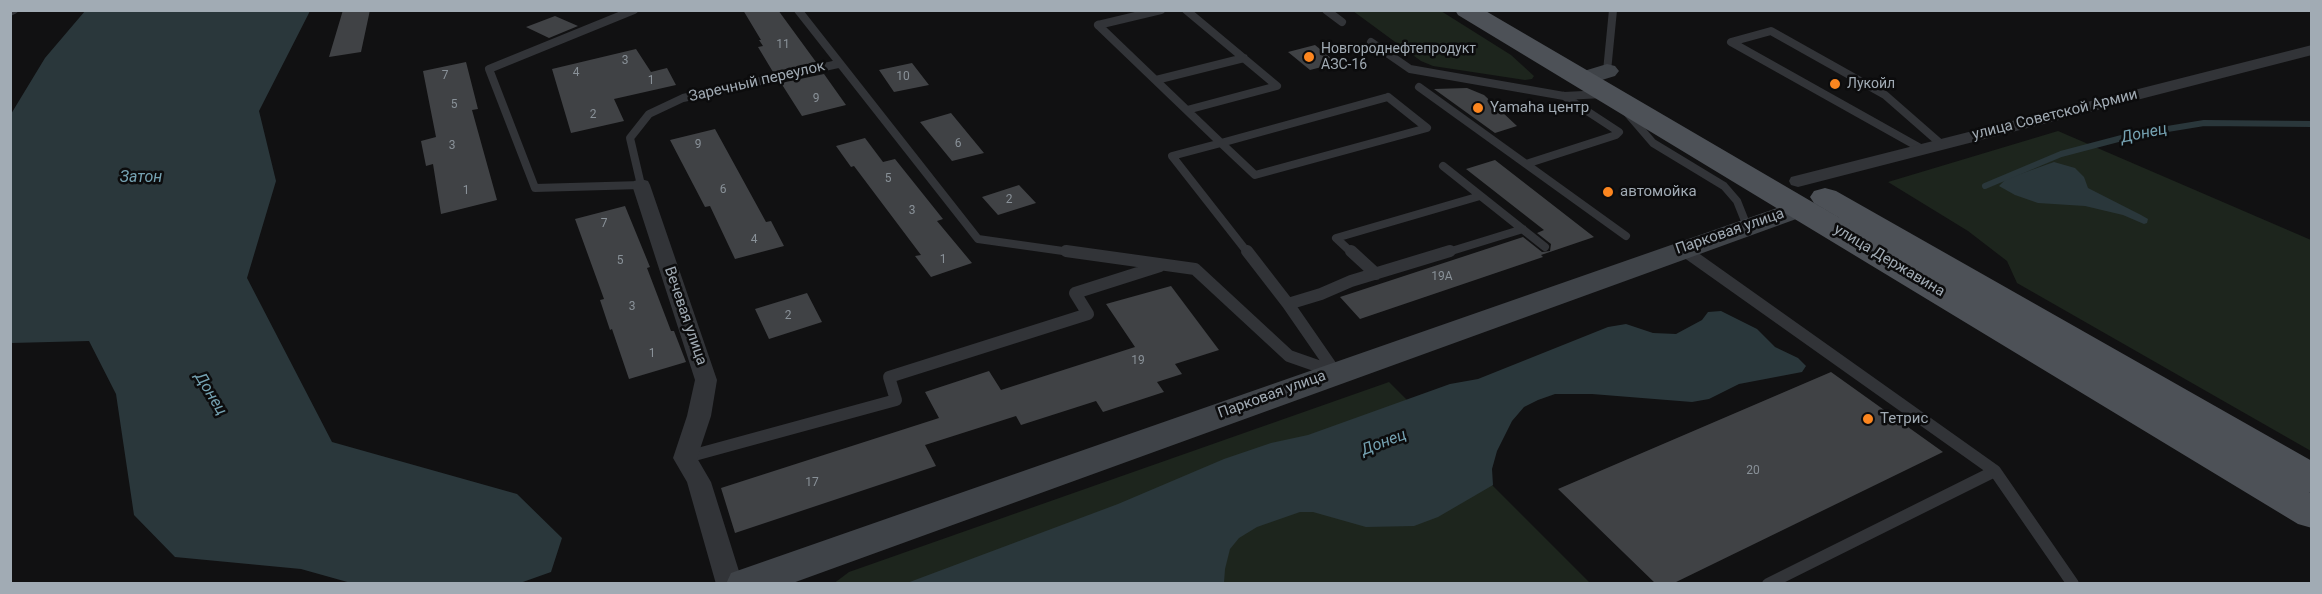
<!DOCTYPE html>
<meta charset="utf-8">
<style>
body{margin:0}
#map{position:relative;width:2322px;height:594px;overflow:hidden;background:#111112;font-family:Roboto,sans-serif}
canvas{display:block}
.frame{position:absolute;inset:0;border:12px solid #a1abb4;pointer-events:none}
</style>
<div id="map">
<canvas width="2322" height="594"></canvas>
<div class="frame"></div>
</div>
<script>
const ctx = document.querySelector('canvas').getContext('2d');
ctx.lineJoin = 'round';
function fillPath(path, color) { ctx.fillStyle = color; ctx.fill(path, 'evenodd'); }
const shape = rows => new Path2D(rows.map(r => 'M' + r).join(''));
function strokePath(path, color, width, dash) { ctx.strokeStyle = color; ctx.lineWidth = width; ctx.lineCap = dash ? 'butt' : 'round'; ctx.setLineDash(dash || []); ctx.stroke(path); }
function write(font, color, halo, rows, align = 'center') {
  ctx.font = font + ' Roboto,sans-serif'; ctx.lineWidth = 5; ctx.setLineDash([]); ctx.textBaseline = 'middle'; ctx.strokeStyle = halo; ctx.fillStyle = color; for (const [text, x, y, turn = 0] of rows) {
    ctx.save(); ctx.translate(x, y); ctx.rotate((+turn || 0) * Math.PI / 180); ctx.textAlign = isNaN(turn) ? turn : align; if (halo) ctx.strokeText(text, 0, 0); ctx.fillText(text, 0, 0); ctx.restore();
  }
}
const green = shape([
 [1353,11,1441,11,1511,55,1534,76,1532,79,1525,80,1433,66,1421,61],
 [2058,131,2311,240,2311,451,2017,283,2007,261,1968,231,1888,182],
 [1389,382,1590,583,833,584,849,572]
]);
const water = shape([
 [85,11,310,11,259,111,276,181,247,278,332,442,517,494,562,538,551,572,520,583,351,583,301,569,175,557,134,515,116,394,89,341,11,343,11,114,45,58],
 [2054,162,2075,168,2084,177,2088,188,2141,215,2148,219,2147,223,2144,224,2123,215,2085,206,2038,203,2015,195,1999,186,2006,179],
 [1721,311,1757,329,1775,347,1798,358,1806,366,1802,372,1739,384,1709,399,1692,402,1592,394,1555,394,1538,400,1524,407,1512,421,1497,451,1492,469,1493,485,1438,517,1414,526,1366,527,1313,512,1300,512,1257,527,1239,538,1230,549,1225,569,1224,583,907,583,1118,504,1224,459,1271,443,1308,435,1450,384,1478,379,1608,327,1626,324,1653,333,1676,334,1702,320,1708,312]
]);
const stream = shape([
 [1985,186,2061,154,2137,134,2204,123,2312,124]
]);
const building = shape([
 [343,10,370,10,361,52,329,57],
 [743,10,778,10,816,62,773,72,758,47,763,46,759,40,761,40],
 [555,16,578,26,549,38,526,27],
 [1315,45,1337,63,1310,70,1288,52],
 [636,49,651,72,667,68,676,85,614,99,624,121,571,133,552,69],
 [466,62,478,109,472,110,497,200,441,214,433,164,426,166,421,141,436,137,423,71],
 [912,63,929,85,894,92,879,70],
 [824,74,846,105,802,116,781,83],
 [1467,88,1484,95,1517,126,1495,133,1434,89],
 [951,113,984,153,952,161,920,122],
 [715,129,766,222,771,221,784,246,735,259,710,206,705,207,670,140],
 [865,138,883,162,895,159,943,219,937,221,972,263,931,277,915,256,921,255,854,166,851,167,836,146],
 [1495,160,1594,237,1541,255,1543,257,1360,319,1340,297,1523,237,1542,252,1550,251,1551,244,1537,233,1544,230,1466,169],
 [1019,185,1036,203,998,215,982,197],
 [625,206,650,267,647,268,671,331,674,331,686,362,629,379,612,329,610,330,600,300,604,299,575,219],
 [1171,286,1219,350,1175,364,1182,374,1157,382,1164,392,1103,412,1096,401,1021,425,1016,416,925,445,936,466,735,533,721,488,939,418,925,392,989,371,1001,390,1135,347,1106,304],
 [807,293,822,322,769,339,755,309],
 [1831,372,1943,452,1672,584,1656,584,1558,489]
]);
const laneFar1 = shape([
 [634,10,489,69,535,188,641,185,630,138,649,114,683,98,838,64],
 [798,10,978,239,1077,253],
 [1186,10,1277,86,1187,110],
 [1326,10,1342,22],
 [10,12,14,10],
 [1098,25,1221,143],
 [1098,25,1161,10],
 [1371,42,1410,69,1564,96,1603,94],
 [1607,71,1613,10],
 [1156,80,1244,58],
 [1419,87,1626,236],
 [1388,97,1427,128,1255,175,1221,143,1388,97],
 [1628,114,1653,143,1724,186,1737,201,1747,226],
 [1221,143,1172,156,1248,253],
 [1922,149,1731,42,1771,31,1885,95,1941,144],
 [1526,164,1616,135,1619,132,1564,96],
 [1443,166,1545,247],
 [1682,249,1687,253],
 [1352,253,1336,238,1480,196],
 [1445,253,1523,229]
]);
const lane = shape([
 [1066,251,1195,269,1289,356,1332,371],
 [1247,251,1288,304,1335,372],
 [1351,251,1376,274],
 [1685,251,1995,471,2073,584],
 [1288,304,1321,294,1351,281,1450,251],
 [687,457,896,400,889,377,1088,314,1075,293,1160,266],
 [1768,584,1995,471]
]);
const street = shape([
 [2312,45,2312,55,1798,187,1791,185,1789,181,1791,177,2312,45],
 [641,179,648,181,650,185,717,380,711,416,697,458,711,482,743,584,716,584,687,482,673,458,687,416,695,380,632,185,634,181,641,179]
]);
const secondary = shape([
 [1607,64,1615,66,1619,71,1615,76,1582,86,1574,84,1570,79,1574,74,1607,64],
 [1800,200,1810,202,1814,208,1810,214,790,584,726,584,731,573,1800,200]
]);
const primary = shape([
 [1455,10,1484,10,1862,231,1814,203,1810,197,1814,191,1825,188,1836,191,2312,461,2312,493,2309,492,2312,494,2312,528,2298,524,1458,15,1455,10]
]);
const markers = [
 [1309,57,6,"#fc861f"],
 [1835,84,6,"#fc861f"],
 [1478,108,6,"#fc861f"],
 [1608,192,6,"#fc861f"],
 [1868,419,6,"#fc861f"]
];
const numberNames = [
 ["11",783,45],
 ["3",625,61],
 ["4",576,73],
 ["7",445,76],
 ["10",903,77],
 ["1",651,81],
 ["9",816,99],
 ["5",454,105],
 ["2",593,115],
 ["6",958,144],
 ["9",698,145],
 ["3",452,146],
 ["5",888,179],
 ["6",723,190],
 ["1",466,191],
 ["2",1009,200],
 ["3",912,211],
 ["7",604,224],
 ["4",754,240],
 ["1",943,260],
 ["5",620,261],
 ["19А",1442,277],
 ["3",632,307],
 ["2",788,316],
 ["1",652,354],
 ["19",1138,361],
 ["20",1753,471],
 ["17",812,483]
];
const farPoinames = [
 ["Новгороднефтепродукт",1321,49],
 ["АЗС-16",1321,65],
 ["Лукойл",1847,84]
];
const streetNames = [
 ["Заречный переулок",757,82,-13],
 ["улица Советской Армии",2055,115,-14],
 ["Парковая улица",1730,232,-19],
 ["улица Державина",1889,261,31],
 ["Вечевая улица",685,316,71],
 ["Парковая улица",1272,395,-20]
];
const poiNames = [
 ["Yamaha центр",1490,108],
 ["автомойка",1620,192],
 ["Тетрис",1880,419]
];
const waterNames = [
 ["Донец",2144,134,-12],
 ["Затон",141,178],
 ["Донец",210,394,59],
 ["Донец",1384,443,-21]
];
fillPath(green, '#1d251d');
fillPath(water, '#2a373b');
strokePath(stream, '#2a373b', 6);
fillPath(building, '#404245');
strokePath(laneFar1, '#323438', 8);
strokePath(lane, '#323438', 12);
fillPath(street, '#323438');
fillPath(secondary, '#3f4348');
fillPath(primary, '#4d5157');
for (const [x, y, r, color] of markers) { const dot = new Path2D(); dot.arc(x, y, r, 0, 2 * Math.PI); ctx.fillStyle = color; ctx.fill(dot); strokePath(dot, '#0c0c0d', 2); }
write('12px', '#899198', null, numberNames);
write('14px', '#a1abb4', '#0c0c0d', farPoinames, 'left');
write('15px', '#a1abb4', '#0c0c0d', streetNames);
write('15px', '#a1abb4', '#0c0c0d', poiNames, 'left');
write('italic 16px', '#75a2b2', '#0c0c0d', waterNames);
</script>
